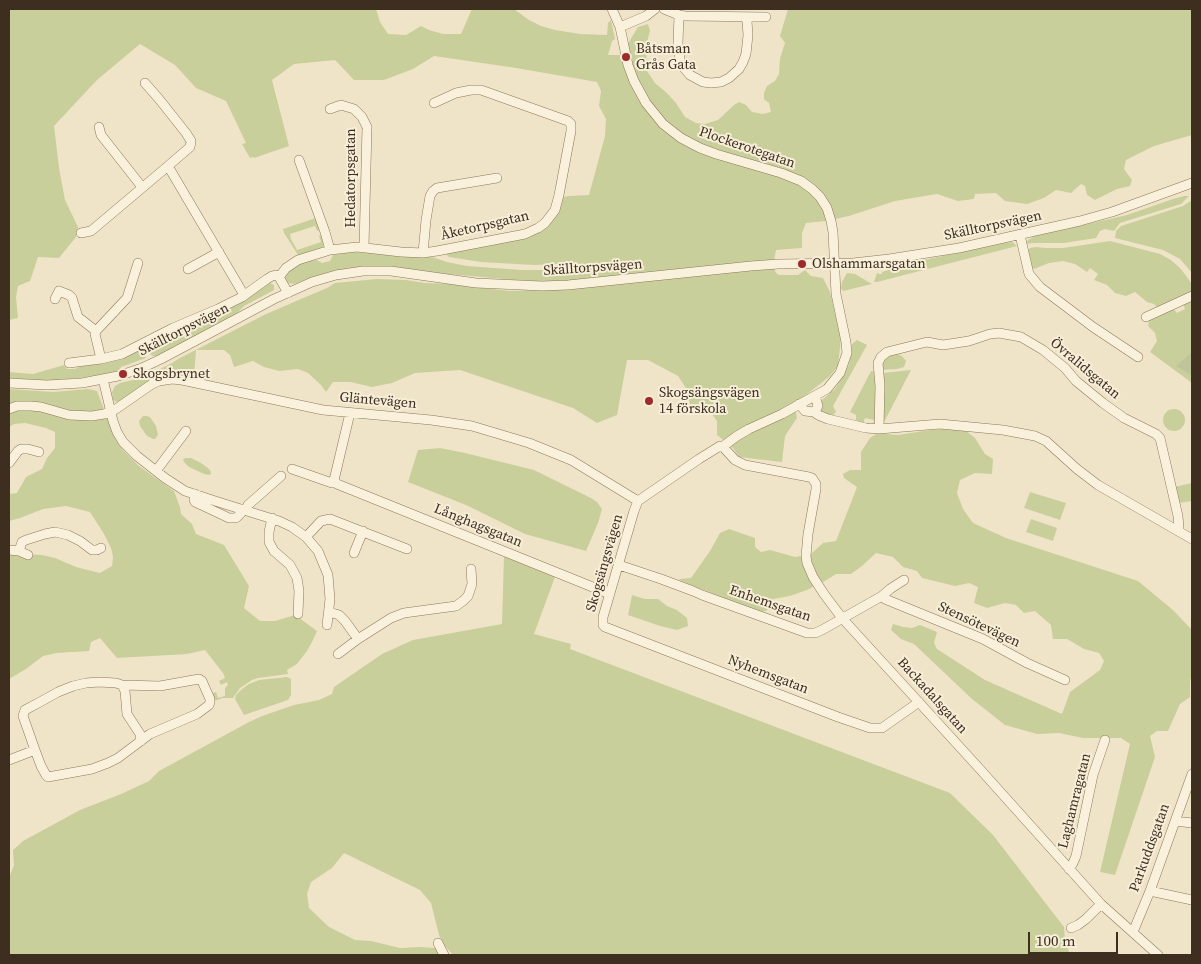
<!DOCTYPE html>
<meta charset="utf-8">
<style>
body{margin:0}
#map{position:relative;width:1201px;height:964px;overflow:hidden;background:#f0e4c8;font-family:"Source Serif 4",serif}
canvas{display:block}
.frame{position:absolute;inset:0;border:10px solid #3d2e20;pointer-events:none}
.scale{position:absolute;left:1028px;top:932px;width:90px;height:22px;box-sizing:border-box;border:2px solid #3d2e20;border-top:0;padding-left:6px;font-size:15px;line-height:18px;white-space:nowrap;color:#3d2e20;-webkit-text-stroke:4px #f7eed8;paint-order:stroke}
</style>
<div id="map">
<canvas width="1201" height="964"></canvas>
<div class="frame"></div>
<div class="scale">100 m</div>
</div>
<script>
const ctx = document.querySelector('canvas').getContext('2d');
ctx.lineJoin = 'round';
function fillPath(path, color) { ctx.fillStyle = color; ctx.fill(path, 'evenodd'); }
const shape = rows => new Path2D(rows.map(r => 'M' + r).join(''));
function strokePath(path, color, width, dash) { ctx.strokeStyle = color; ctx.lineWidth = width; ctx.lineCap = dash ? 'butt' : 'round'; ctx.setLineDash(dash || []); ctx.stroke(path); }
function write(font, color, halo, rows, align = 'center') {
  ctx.font = font + ' "Source Serif 4",serif'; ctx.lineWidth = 4; ctx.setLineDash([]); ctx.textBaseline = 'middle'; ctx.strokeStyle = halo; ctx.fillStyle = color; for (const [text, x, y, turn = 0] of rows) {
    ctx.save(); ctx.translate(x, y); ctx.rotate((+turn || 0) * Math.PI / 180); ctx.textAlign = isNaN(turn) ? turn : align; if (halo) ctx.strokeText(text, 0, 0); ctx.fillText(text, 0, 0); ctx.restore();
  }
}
const green = shape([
 [9,9,376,9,380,22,388,34,406,35,421,26,429,30,443,34,461,34,472,9,514,9,529,20,541,26,555,30,580,34,607,35,608,23,611,20,615,39,612,41,608,55,621,55,638,27,648,24,650,31,646,46,647,71,655,83,667,93,676,103,685,117,696,123,705,124,718,120,734,105,739,102,746,105,752,112,763,114,771,112,769,103,764,99,764,93,767,86,775,81,779,74,780,58,785,43,780,36,788,9,1192,9,1192,135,1154,146,1126,160,1124,169,1132,180,1130,186,1117,189,1095,200,1087,195,1085,186,1081,184,1071,193,1056,190,1044,198,1027,204,1005,201,996,193,975,194,974,199,958,201,937,194,895,201,849,216,826,221,806,223,802,233,802,248,776,250,773,266,776,273,779,275,798,275,805,270,811,276,823,278,830,292,841,338,838,366,829,377,802,398,794,402,797,418,785,436,782,462,739,457,733,448,717,435,717,421,706,406,691,409,686,388,678,376,648,360,627,360,617,415,597,423,573,408,460,370,415,373,392,383,372,387,350,382,333,382,326,392,321,385,308,373,298,369,279,371,264,367,253,361,234,367,230,355,224,350,196,350,194,378,170,375,160,376,158,370,172,363,180,358,264,315,308,296,327,288,335,283,377,279,406,280,425,283,450,284,510,291,560,289,536,282,371,267,333,271,307,279,294,284,288,283,285,278,287,272,303,262,317,260,322,263,330,261,333,255,351,252,370,253,406,257,432,257,447,262,467,266,522,270,558,270,558,264,534,265,481,262,449,257,445,253,529,238,546,227,563,197,569,196,589,195,605,136,606,119,599,106,601,91,597,82,516,68,434,56,413,69,384,80,354,80,335,60,294,64,272,80,289,146,254,158,253,157,250,158,242,144,246,143,226,101,196,88,175,65,140,44,97,80,54,126,59,168,65,200,78,227,76,237,59,258,38,257,30,281,18,286,16,297,18,318,9,320],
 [1184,196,1189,196,1181,204,1120,223,1114,231,1105,229,1100,231,1096,238,1064,243,1033,243,1027,244,1026,243,1028,240,1035,236,1127,215,1173,199],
 [1192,200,1192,273,1180,259,1163,250,1115,238,1116,231,1121,226,1183,206],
 [316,218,319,230,317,231,315,226,290,234,291,239,297,250,321,242,319,236,321,235,324,245,323,247,300,255,298,255,284,233,283,229],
 [1110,241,1160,254,1171,260,1181,269,1192,284,1192,295,1159,309,1154,304,1147,302,1135,292,1126,296,1115,293,1107,285,1094,280,1098,274,1090,268,1087,272,1075,264,1063,261,1049,263,1034,269,1032,267,1028,250,1030,248,1036,247,1046,248,1063,248],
 [1012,242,1017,246,877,282,874,282,877,273,879,274,882,274,882,272,914,262,1004,243],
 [847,273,855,274,872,284,843,291,841,288,842,282],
 [270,283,274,285,274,290,244,306,237,313,228,319,157,356,153,356,150,354,146,346,266,284],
 [1192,298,1192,383,1150,352,1157,341,1155,333,1148,326,1150,317,1172,307,1177,313,1185,309,1183,304],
 [857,340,867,345,833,406,836,412,833,415,828,416,820,411,822,400,835,389,844,375,849,364,852,344],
 [141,348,146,358,121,367,120,370,105,374,79,378,48,381,9,378,9,372,33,374,64,365,67,369,75,369,82,365,107,362],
 [895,353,902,356,906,361,904,367,897,369,880,370,886,355],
 [911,370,882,426,873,424,874,420,865,418,863,424,856,420,856,415,850,412,871,371,883,373],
 [153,372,155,378,125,398,117,402,113,400,112,392,115,386,120,383,146,377],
 [9,389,53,392,88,389,97,391,115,438,123,450,139,466,174,491,180,507,181,514,192,524,196,534,224,545,249,586,244,608,260,621,275,621,295,615,317,631,313,640,307,651,297,664,287,670,288,674,258,678,252,680,240,688,233,698,223,698,214,701,211,694,216,692,218,698,225,696,225,688,228,685,227,682,221,685,219,681,225,678,223,673,205,650,187,654,117,658,100,638,91,642,89,651,57,653,43,656,26,669,9,679,9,553,42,555,55,558,76,567,100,573,112,566,113,557,111,548,104,534,90,512,66,506,43,509,20,518,9,521,9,494,17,493,26,477,42,469,47,458,55,448,55,432,46,428,25,423,14,424,9,427],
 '1163 420a11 11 0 1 1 22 0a11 11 0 1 1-22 0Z',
 [143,416,147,416,150,417,156,426,158,435,155,439,153,439,147,436,140,426,139,421],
 [943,429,965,430,975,438,985,454,993,459,992,474,975,473,960,480,957,493,963,509,973,523,1006,538,1138,581,1173,610,1192,630,1192,672,1190,682,1190,697,1180,704,1168,731,1157,731,1150,736,1155,757,1115,875,1100,872,1130,744,1121,738,1083,738,1059,733,1037,734,1005,725,972,699,914,644,901,639,891,630,893,624,903,627,912,628,920,625,937,632,934,643,937,649,985,680,1062,714,1070,692,1100,670,1104,661,1099,653,1084,649,1067,639,1053,639,1051,625,1035,611,1024,613,1016,605,1005,603,987,608,974,603,978,587,969,583,955,586,922,578,917,571,903,567,893,557,876,553,862,566,851,574,836,574,825,581,807,590,790,596,773,599,771,605,766,611,760,612,681,581,679,579,691,578,710,551,720,533,729,529,755,538,755,547,761,552,770,550,795,557,811,554,823,543,836,541,857,487,844,478,843,474,850,470,861,470,861,452,870,438,878,433,898,435,930,430],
 [440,448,465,453,534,470,591,498,597,502,602,509,598,523,586,551,525,534,466,505,408,482,418,450],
 [186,458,191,458,201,463,209,469,211,472,211,474,209,475,204,474,189,467,184,462,183,459],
 [1192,483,1192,501,1178,503,1174,487],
 [1030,492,1066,503,1060,520,1024,508],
 [1031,519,1057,528,1053,541,1026,532],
 [504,556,555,577,534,634,571,644,570,649,950,793,993,835,1064,927,1065,939,1070,955,453,955,443,944,439,935,431,903,420,890,344,853,332,868,311,882,307,894,309,908,329,927,355,940,371,941,400,948,420,947,435,948,439,951,441,955,9,955,9,878,14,865,13,850,23,841,80,810,121,794,149,781,159,771,249,722,262,716,294,705,319,700,332,694,334,687,382,654,413,640,502,624],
 [632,595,645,599,658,599,667,606,677,610,687,618,688,626,677,630,660,626,628,615],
 [287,677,291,679,291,695,288,700,244,715,235,699,236,695,242,689,249,684,259,680]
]);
const cemetery = shape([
 [1192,352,1192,376,1176,366]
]);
const minor = shape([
 [612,9,620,27,628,65,634,81,646,103,663,124,681,138,700,148,716,154,781,173,801,181,812,189,820,197,827,208,831,221,833,232,836,294,846,342,847,353,840,373,827,389,782,414,749,429,737,436,722,447],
 [664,9,679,15,685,16,766,17],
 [679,15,678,43,680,60,684,68,690,75,703,82,711,83,721,82,729,78,739,69,743,62,746,54,748,35,747,21,745,17],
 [620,27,646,16,655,9],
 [145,83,159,99,186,133,191,141,190,147,168,166],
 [330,109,338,106,341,105,354,109,362,117,367,127,364,247],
 [99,127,101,135,142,187],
 [299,160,325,232,330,250],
 [81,233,91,231,168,166,244,295],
 [1020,235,1029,274,1040,287,1093,327,1138,357],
 [423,253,426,220,430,196,433,191,437,188,497,178],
 [188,269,219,252],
 [279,277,286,268,298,260,330,250,357,247,401,252,423,253,437,251,525,234,538,228,545,223,555,210,559,195,571,131,571,124,568,121,481,90,471,90,456,93,434,103],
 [55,299,59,291,69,295,72,298,78,317,96,331,95,334,101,359],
 [1146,317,1192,296],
 [96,331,127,298,138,263],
 [69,363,101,359,122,354,173,328,218,309,242,297,267,279,272,276,276,275,279,277,288,293],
 [103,379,113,421,117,432,123,442,137,456,165,478,185,491,215,501,279,521,292,527,306,537,318,551,328,575,330,599,327,625],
 [9,383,47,385,82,383,118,376,142,368,161,359,274,299,312,282,336,275,363,271,391,271,476,283,542,286,568,285,751,266,778,264,853,263,889,259,959,248,1080,221,1112,212,1192,183],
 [799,404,805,411,814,412,816,410,818,406,815,396],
 [9,409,17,406,31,406,41,407,69,415,92,416,104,414,116,409,152,384,159,381,172,379,182,380,323,410,431,420,472,426,529,443,571,460,638,501],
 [814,412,818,415,828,419,866,428,879,429,940,424,1003,430,1035,436,1046,441,1077,469,1098,485,1192,539],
 [350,413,335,476,334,480,337,484,610,594],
 [879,429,880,386,878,363,881,357,887,352,927,342,943,345,969,341,990,334,999,333,1021,337,1043,350,1065,368,1076,381,1103,403,1124,418,1156,434,1160,438,1178,516,1179,528,1178,531],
 [9,463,18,451,21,449,28,449,39,452],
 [292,469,332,483,336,483],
 [156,471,186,431],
 [195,494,194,500,195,502,229,518,236,518,241,513,242,509],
 [246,510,248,505,281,476],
 [272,518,269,532,269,542,274,551,290,565,297,578,299,591,298,614],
 [306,537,321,521,330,519,407,549],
 [9,550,19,551,28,555],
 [19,551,22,542,26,540,45,534,55,532,68,535,80,541,92,550,97,550,101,548],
 [354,553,363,531],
 [619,565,661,579,693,591,702,595,807,633,815,633,822,630,882,596,890,589,904,580],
 [882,596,885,599,907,608,983,639,1027,663,1065,680],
 [329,612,339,615,345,621,358,639,391,618,404,613,456,606,463,601,468,596,472,584,471,569],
 [338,654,358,639],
 [122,685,125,691,127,714,140,734,141,741],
 [919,702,882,728,870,728,838,717,605,627,603,625,603,617,634,511,638,501,699,459,720,446,724,448,735,460,745,465,809,477,812,478,816,484,816,489,808,534,806,556,807,563,813,577,824,594,842,618,978,767,1101,904,1158,955],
 [9,760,35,750,41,766,46,775,48,777,92,769,108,763,118,758,150,734,197,714,209,705,210,702,210,699,202,681,199,679,160,686,122,685,116,683,99,682,86,683,73,686,58,692,40,702,25,710,23,716,35,750],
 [1175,821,1192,823],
 [1069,869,1073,863,1076,856,1093,775,1105,740],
 [1150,891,1192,900],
 [1071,928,1078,925,1086,919,1101,904],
 [1133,932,1150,891,1192,774],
 [438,943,444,955]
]);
const markers = [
 [626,57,5,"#9e2a2b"],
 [802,264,5,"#9e2a2b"],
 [123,374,5,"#9e2a2b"],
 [649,401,5,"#9e2a2b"]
];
const poiNames = [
 ["Båtsman",636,49],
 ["Grås Gata",636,65],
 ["Olshammarsgatan",812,264],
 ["Skogsbrynet",133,374],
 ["Skogsängsvägen",659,393],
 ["14 förskola",659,409]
];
const streetNames = [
 ["Plockerotegatan",747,148,19],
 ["Hedatorpsgatan",351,178,-90],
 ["Åketorpsgatan",485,226,-13],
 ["Skälltorpsvägen",993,226,-12],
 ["Skälltorpsvägen",593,268,-4],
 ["Skälltorpsvägen",184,330,-27],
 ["Övralidsgatan",1085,369,40],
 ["Gläntevägen",378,401,5],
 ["Långhagsgatan",478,526,22],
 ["Skogsängsvägen",605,563,-74],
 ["Enhemsgatan",770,604,19],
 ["Stensötevägen",979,625,25],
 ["Nyhemsgatan",768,675,21],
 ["Backadalsgatan",932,696,48],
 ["Laghamragatan",1075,801,-76],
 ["Parkuddsgatan",1150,848,-70]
];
fillPath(green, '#c9cf9b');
fillPath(cemetery, '#bfc49a');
strokePath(minor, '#8d765c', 10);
strokePath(minor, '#faf1dc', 9);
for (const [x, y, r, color] of markers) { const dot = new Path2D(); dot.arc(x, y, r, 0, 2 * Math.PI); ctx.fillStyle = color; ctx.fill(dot); strokePath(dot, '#f7eed8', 2); }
write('14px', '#3d2e20', '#f7eed8', poiNames, 'left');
write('14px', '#3d2e20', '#f7eed8', streetNames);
</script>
